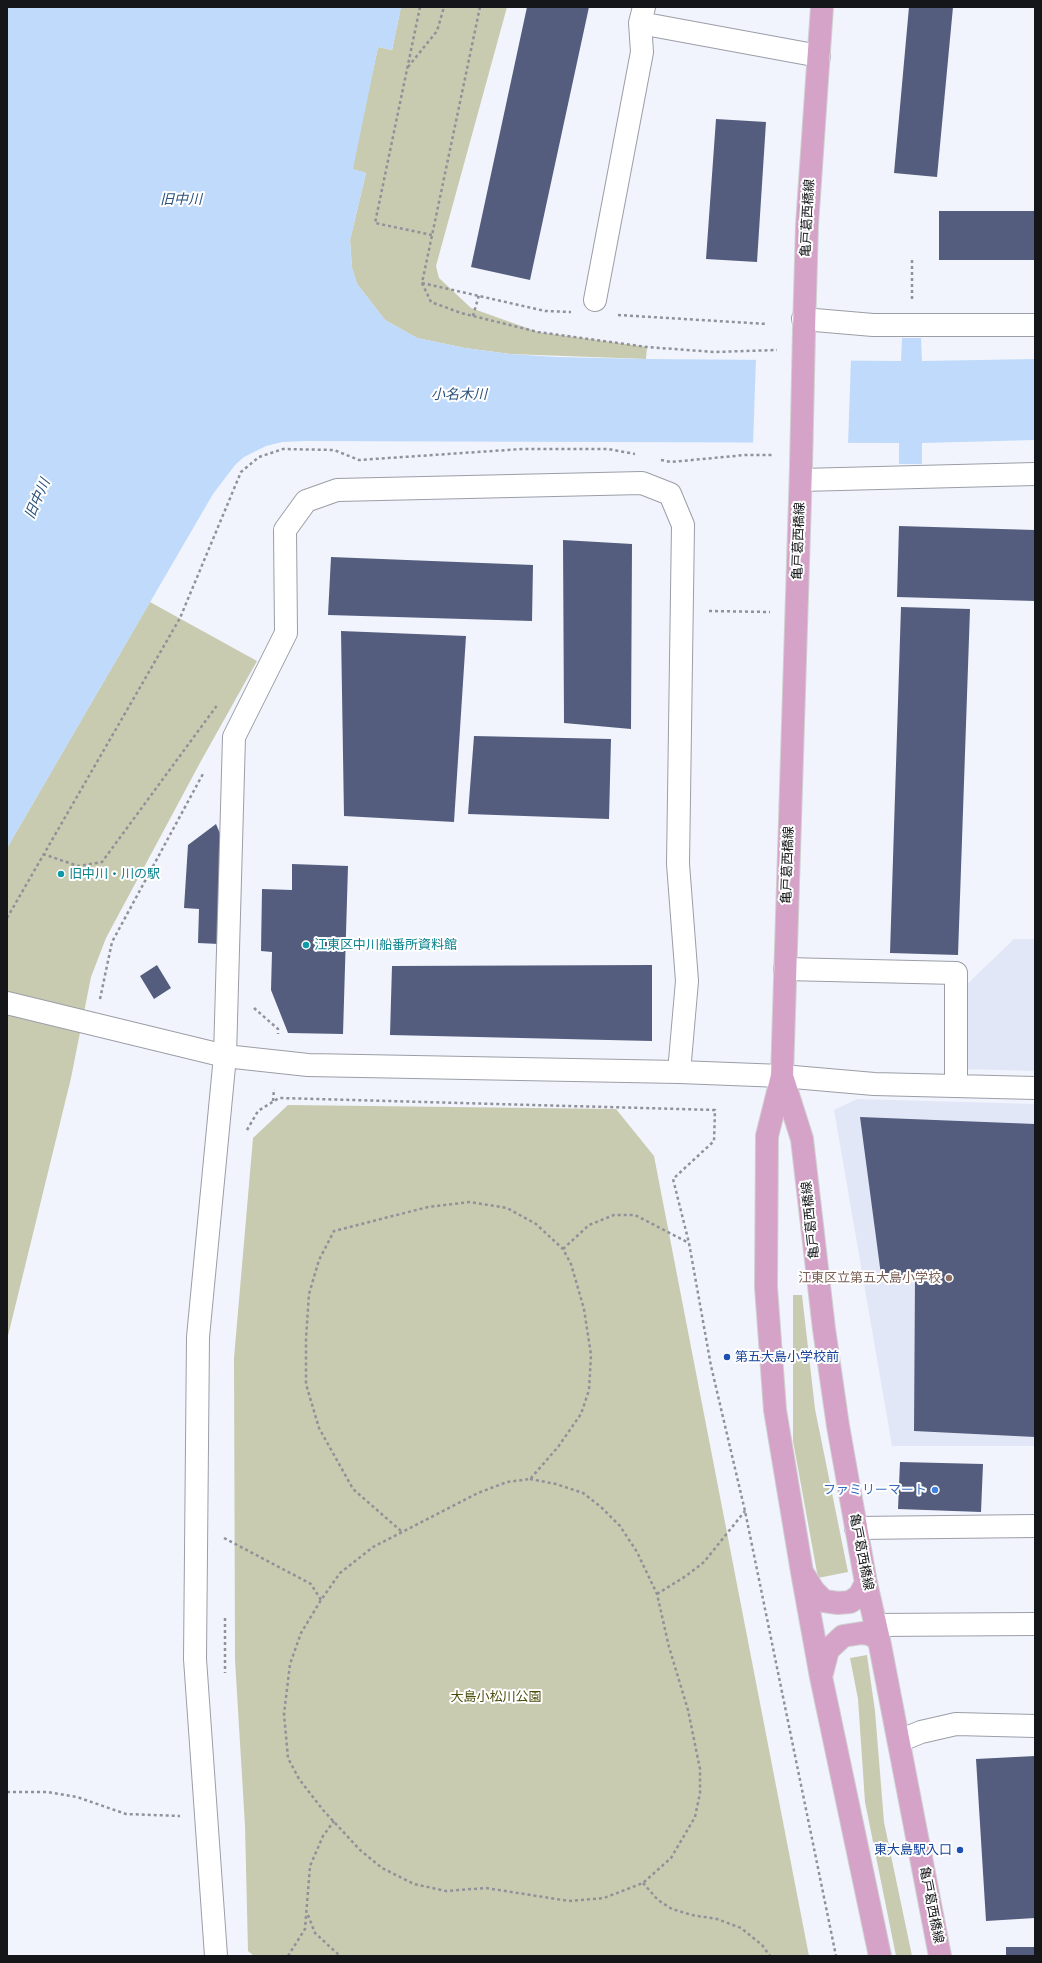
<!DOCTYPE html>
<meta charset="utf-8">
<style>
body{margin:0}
#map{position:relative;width:1042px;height:1963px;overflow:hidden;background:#f1f4fd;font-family:"Space Grotesk",sans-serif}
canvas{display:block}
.frame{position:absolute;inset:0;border:8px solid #151619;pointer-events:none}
</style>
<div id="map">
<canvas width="1042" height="1963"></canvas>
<div class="frame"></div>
</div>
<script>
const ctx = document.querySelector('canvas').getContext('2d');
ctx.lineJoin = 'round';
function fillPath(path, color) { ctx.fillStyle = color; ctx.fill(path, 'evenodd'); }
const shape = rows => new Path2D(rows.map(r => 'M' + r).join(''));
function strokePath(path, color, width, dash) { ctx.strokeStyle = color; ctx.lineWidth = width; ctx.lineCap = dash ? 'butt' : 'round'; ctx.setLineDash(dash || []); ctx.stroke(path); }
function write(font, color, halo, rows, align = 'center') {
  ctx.font = font + ' "Space Grotesk","Noto Sans JP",sans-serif'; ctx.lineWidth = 4; ctx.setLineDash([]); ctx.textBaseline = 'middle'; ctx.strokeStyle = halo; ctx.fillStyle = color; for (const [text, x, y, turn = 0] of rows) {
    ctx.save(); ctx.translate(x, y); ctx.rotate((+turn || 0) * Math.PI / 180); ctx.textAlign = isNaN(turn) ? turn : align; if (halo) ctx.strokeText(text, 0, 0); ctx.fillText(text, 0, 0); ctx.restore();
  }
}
const built = shape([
 [1014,939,1035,939,1035,1071,962,1069,962,989],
 [857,1099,1035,1104,1035,1446,892,1446,834,1110]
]);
const green = shape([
 [401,7,507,7,436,266,439,278,471,308,538,332,647,347,646,359,510,354,465,348,417,338,385,320,357,284,352,268,350,240,366,173,352,169,378,47,392,50],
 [150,602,257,661,201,761,106,938,91,977,71,1078,7,1340,7,848],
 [288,1105,616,1109,654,1156,809,1956,254,1956,248,1951,245,1826,235,1660,234,1358,253,1138],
 [793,1295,802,1295,815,1409,848,1572,818,1578,793,1441],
 [867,1655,875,1711,884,1822,912,1956,896,1956,865,1802,858,1699,850,1658]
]);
const water = shape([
 [7,7,401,7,392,50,378,47,353,169,366,173,350,240,352,268,357,284,385,320,417,338,465,348,510,354,556,357,646,359,901,361,902,338,921,338,922,361,1035,359,1035,440,922,443,922,464,899,464,899,443,305,441,282,442,266,446,244,457,235,465,213,494,7,848]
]);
const pier = shape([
 [756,358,851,359,848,445,753,445]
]);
const building = shape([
 [527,7,589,7,530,280,471,267],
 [909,7,953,7,937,177,894,173],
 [716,119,766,122,757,262,706,259],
 [939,211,1035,211,1035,260,939,260],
 [899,526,1035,530,1035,601,897,597],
 [563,540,632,544,631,729,564,723],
 [331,557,533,565,532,621,328,615],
 [901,607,970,609,958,955,890,953],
 [341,631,466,636,454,822,344,816],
 [474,736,611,739,609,819,468,814],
 [216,824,224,843,219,944,198,943,199,909,184,908,188,845],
 [292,864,348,866,343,1034,288,1033,271,990,272,952,261,951,262,889,292,890],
 [157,965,171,988,154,999,140,976],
 [652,965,652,1041,390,1035,392,966],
 [860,1117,1035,1124,1035,1437,914,1431,915,1277,881,1275],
 [900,1462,983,1464,981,1512,898,1509],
 [1035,1756,1035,1918,986,1921,976,1759],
 [1006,1947,1035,1947,1035,1956,1006,1956]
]);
const path = shape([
 [420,7,375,223,432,235],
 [480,7,422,283,545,311,571,312],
 [408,67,437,31,444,7],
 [422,283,431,302,461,313,538,332,647,347,714,352,777,350],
 [912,299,912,259],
 [618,315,767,324],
 [473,316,479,295],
 [661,460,671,462,745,455,774,455],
 [709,611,770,612],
 [43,854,78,866,102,862,218,704],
 [7,918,180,618,241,472,259,457,283,449,334,450,359,460,522,449,608,449,635,454],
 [100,999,112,942,204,772],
 [254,1008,278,1029,278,1034],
 [273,1101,274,1089],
 [247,1130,258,1111,279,1098,715,1110,714,1141,673,1179,689,1243,711,1366,745,1511,836,1956],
 [563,1249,589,1225,614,1215,635,1215,689,1243],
 [530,1479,556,1484,583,1493,601,1507,620,1526,637,1552,657,1594,669,1647,688,1710,700,1769,700,1793,695,1817,671,1858,643,1883,604,1898,569,1901,486,1888,446,1891,414,1884,382,1868,360,1850,323,1810,299,1779,288,1758,284,1714,290,1664,301,1633,321,1600,340,1573,373,1547,478,1493,507,1482,530,1479],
 [401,1531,353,1489,319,1428,306,1384,306,1338,309,1294,319,1260,334,1231,428,1207,470,1202,507,1208,536,1224,563,1249,571,1264,584,1309,591,1355,589,1390,581,1414,558,1447,531,1478],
 [224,1538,311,1584,321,1600],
 [657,1594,686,1576,704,1562,745,1511],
 [225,1618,225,1673],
 [7,1792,47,1792,77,1797,126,1814,180,1816],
 [643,1883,658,1900,672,1909,692,1915,717,1919,741,1928,762,1945,770,1956],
 [308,1915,315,1933,340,1956],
 [288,1956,305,1929,310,1866,323,1836,334,1821]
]);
const minor = shape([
 [640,23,819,56],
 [595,300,642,52,640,23,644,7],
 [803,319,873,325,1035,325],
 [801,480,1035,474],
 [785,969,956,973,956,1086],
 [7,1003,225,1056,308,1065,679,1072,782,1076,874,1084,1035,1088],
 [856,1528,1035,1526],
 [875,1625,1035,1624],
 [899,1741,921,1732,956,1724,1035,1726],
 [216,1956,195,1659,198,1337,225,1056,234,737,286,633,285,530,306,501,337,490,642,483,670,494,683,525,678,864,687,981,679,1072]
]);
const major = shape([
 [804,330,807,225,822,7],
 [801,467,782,1076,767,1136,766,1287,775,1410,802,1572,821,1677,880,1956],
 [782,1076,802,1139,824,1329,838,1426,866,1583,879,1640,940,1956],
 [804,1575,814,1591,824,1601,838,1603,850,1602,859,1596,866,1583],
 [822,1673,828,1650,843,1636,862,1633,870,1634,879,1640]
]);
const majorBridge = shape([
 [801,467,804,330]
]);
const markers = [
 [61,874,4,"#0f9aa8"],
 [306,945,4,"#0f9aa8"],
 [949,1278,4,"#8d6e63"],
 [727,1357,4,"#1a4fb4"],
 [935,1490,4,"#3f7fe0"],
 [960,1850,4,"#1a4fb4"]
];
const streetNames = [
 ["亀戸葛西橋線",808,218,-87],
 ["亀戸葛西橋線",799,541,-88],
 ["亀戸葛西橋線",788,865,-88],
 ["亀戸葛西橋線",811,1220,-96],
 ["亀戸葛西橋線",861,1552,79],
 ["亀戸葛西橋線",931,1905,79]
];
const cultureNames = [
 ["旧中川・川の駅",69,874],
 ["江東区中川船番所資料館",314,945]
];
const educationNames = [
 ["江東区立第五大島小学校",941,1278]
];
const transitNames = [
 ["第五大島小学校前",735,1357],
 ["東大島駅入口",952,1850,"right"]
];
const shopNames = [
 ["ファミリーマート",927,1490]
];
const parkNames = [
 ["大島小松川公園",496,1697]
];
const waterNames = [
 ["旧中川",181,200],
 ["小名木川",459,395],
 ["旧中川",38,499,-66]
];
fillPath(built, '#e2e7f7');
fillPath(green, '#c8cbaf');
fillPath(water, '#bfdafa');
fillPath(pier, '#f1f4fd');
fillPath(building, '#545d7d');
strokePath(minor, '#9b9ea7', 24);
strokePath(major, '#d0d0d1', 24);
strokePath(path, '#909299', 2.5, [3, 3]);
strokePath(minor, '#fff', 22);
strokePath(major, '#d6a3c8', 22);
strokePath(majorBridge, '#d0d0d1', 24, []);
strokePath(majorBridge, '#d6a3c8', 22);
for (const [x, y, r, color] of markers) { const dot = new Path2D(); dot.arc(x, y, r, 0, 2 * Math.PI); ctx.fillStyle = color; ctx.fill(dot); strokePath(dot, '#fff', 1.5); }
write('13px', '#151619', '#fff', streetNames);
write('13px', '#0d838f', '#fff', cultureNames, 'left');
write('13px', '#785e54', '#fff', educationNames, 'right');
write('13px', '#164399', '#fff', transitNames, 'left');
write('13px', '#366cbe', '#fff', shopNames, 'right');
write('13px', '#4b4c0a', '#fff', parkNames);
write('italic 14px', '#2b537d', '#fff', waterNames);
</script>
